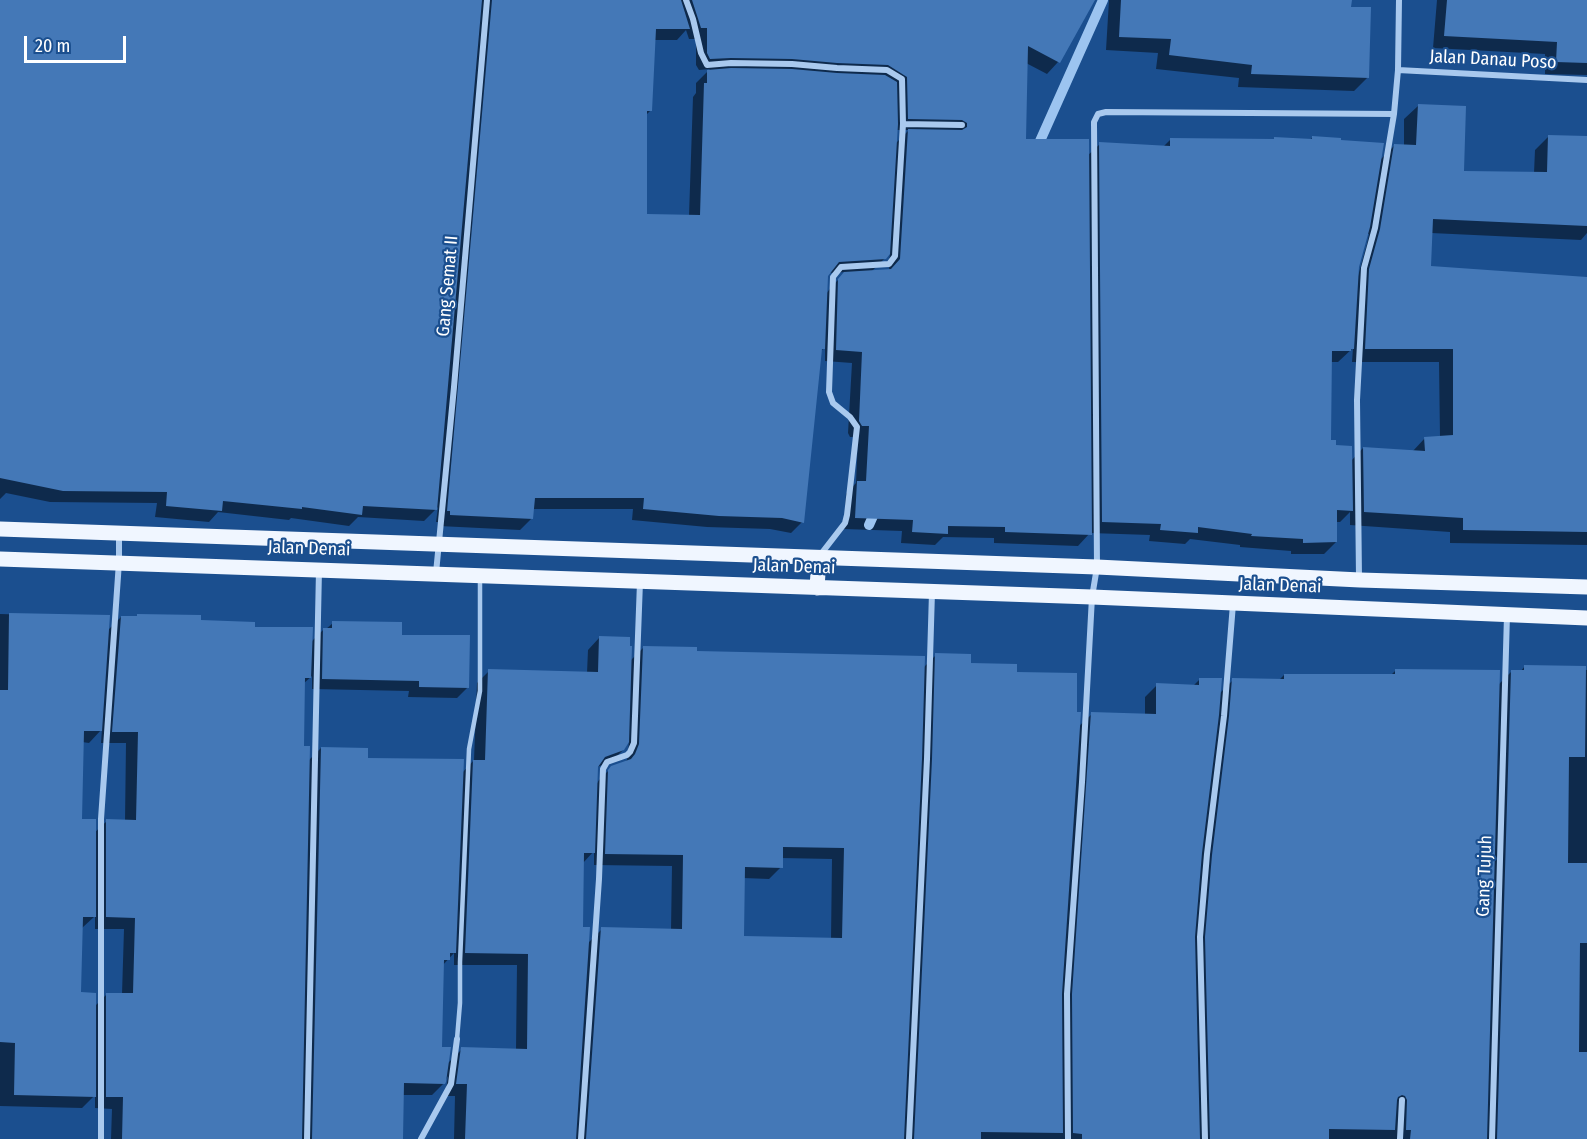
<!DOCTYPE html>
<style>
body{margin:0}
#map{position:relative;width:1587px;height:1139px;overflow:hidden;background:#1b4f8f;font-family:"Fira Sans Condensed",sans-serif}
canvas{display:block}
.scale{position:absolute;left:24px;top:36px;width:102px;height:27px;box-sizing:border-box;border:3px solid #fff;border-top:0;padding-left:8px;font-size:18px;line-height:21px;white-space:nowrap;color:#fff;-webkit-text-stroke:4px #1b4f8f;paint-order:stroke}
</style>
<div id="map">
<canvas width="1587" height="1139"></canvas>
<div class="scale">20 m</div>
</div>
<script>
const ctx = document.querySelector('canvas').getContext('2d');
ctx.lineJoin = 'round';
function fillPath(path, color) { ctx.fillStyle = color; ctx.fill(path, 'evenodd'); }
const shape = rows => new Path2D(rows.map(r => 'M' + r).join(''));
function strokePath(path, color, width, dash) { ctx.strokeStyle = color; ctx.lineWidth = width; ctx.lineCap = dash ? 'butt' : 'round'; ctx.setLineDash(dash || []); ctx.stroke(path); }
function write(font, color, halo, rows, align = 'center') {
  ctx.font = font + ' "Fira Sans Condensed",sans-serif'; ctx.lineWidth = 4.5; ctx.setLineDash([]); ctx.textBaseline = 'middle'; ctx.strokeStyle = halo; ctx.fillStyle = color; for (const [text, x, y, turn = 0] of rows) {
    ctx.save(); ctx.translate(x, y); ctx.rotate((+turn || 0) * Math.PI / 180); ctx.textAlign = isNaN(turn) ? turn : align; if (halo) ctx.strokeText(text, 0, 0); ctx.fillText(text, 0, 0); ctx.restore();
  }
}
const shadow = shape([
 [0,0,1093,0,1058,62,1047,74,1026,63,1025,141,1087,156,1100,144,1163,147,1171,139,1273,140,1274,139,1310,140,1312,138,1379,161,1395,145,1404,146,1404,119,1418,106,1463,172,1534,173,1535,150,1549,136,1587,138,1587,233,1581,240,1431,233,1429,268,1587,278,1587,545,1450,543,1450,532,1350,525,1350,512,1340,522,1336,522,1336,542,1324,554,1291,554,1291,551,1240,547,1240,545,1190,539,1185,544,1149,541,1150,535,1090,533,1078,546,994,543,994,538,943,537,935,545,901,543,902,531,844,529,846,494,856,483,858,437,850,437,848,433,852,363,825,361,825,347,821,351,802,522,791,533,770,529,707,527,632,520,633,509,533,509,532,518,520,530,439,526,439,522,436,522,438,507,424,521,358,517,349,526,291,518,289,520,218,512,209,522,155,517,157,503,50,502,6,493,0,499],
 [686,30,689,39,696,39,696,65,699,70,710,69,696,83,696,93,693,97,689,216,646,216,645,116,651,110,654,40,677,40],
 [896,130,909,130,895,144],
 [1366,234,1369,234,1367,244,1358,276,1357,267],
 [890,252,889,270,871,272,885,258],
 [846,272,832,286,826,294,826,276,828,273],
 [1353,348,1352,362,1439,362,1440,437,1425,438,1412,452,1363,448,1351,461,1329,442,1330,362,1338,362],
 [1109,0,1350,0,1350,8,1368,77,1354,91,1238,87,1239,78,1156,69,1158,53,1106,50],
 [1437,0,1587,0,1587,75,1545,74,1545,54,1433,48],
 [0,614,108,617,107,631,121,617,200,622,253,628,311,642,324,629,326,629,333,623,400,636,468,687,457,698,408,697,409,691,312,689,312,676,303,684,302,748,308,761,321,748,367,759,462,773,474,760,477,683,489,671,587,673,588,650,599,638,630,661,643,648,695,653,923,668,936,655,969,664,1015,673,1075,713,1078,727,1092,714,1145,715,1145,697,1157,685,1193,686,1200,679,1219,694,1233,680,1279,680,1284,675,1390,676,1396,670,1498,685,1511,672,1520,672,1525,666,1587,670,1587,1139,454,1139,455,1096,445,1096,448,1076,444,1083,432,1095,402,1095,401,1139,111,1139,112,1109,95,1108,95,1095,82,1108,0,1106],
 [102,729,101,743,126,743,125,821,107,821,94,833,80,820,82,742,89,743],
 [629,739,628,757,626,762,611,768,599,780,596,785,597,767,611,762,623,750],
 [594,851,594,865,672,866,671,930,602,929,588,943,582,928,583,863],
 [781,858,832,859,831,939,742,938,743,878,769,879,781,867],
 [95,916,95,929,124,929,122,994,107,994,94,1007,80,994,82,928],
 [454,953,454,965,517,965,516,1050,462,1049,447,1064,441,1048,442,966]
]);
const stream = shape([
 [1036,150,1103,0],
 [869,525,877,507]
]);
const building = shape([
 [0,0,482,0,437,510,363,506,362,515,302,507,302,509,223,501,222,511,166,506,167,492,63,491,0,478],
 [492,0,681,0,690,29,656,29,652,111,647,111,647,214,700,215,704,83,707,83,707,70,731,68,792,69,837,73,885,75,897,82,898,124,890,254,886,259,839,262,828,276,825,349,822,349,804,523,782,518,719,516,643,509,644,498,535,498,533,519,450,515,450,511,447,511],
 [692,0,1095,0,1060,63,1028,46,1026,139,1089,139,1092,535,1005,532,1005,527,948,526,948,534,912,532,913,520,855,518,857,481,866,481,869,426,862,426,859,421,862,352,836,350,838,279,844,272,891,269,900,259,908,129,962,130,967,127,967,123,962,120,908,119,907,77,888,65,837,63,792,59,731,58,710,59,707,53,707,28,701,28],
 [1121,0,1352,0,1351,7,1371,7,1369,78,1251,74,1252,65,1169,55,1171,39,1119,37],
 [1447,0,1587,0,1587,63,1556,62,1557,42,1444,36],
 [1418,104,1466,106,1464,171,1547,172,1548,135,1587,136,1587,226,1433,219,1431,266,1587,277,1587,532,1463,530,1463,518,1364,512,1363,447,1425,451,1424,437,1453,435,1453,349,1365,349,1369,269,1380,229,1394,144,1416,145],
 [1312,136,1341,138,1341,140,1384,143,1370,227,1359,267,1354,349,1351,349,1351,351,1332,351,1331,440,1336,440,1336,445,1352,446,1353,511,1337,510,1337,542,1303,543,1303,539,1251,536,1252,534,1198,527,1198,533,1160,530,1161,524,1102,522,1099,142,1170,146,1170,138,1274,139,1274,137,1312,139],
 [9,613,110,615,102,731,84,731,82,819,96,819,96,917,83,917,81,992,96,993,96,1097,14,1095,15,1043,0,1042,0,690,8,690],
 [137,614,201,615,201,620,255,622,255,627,313,627,311,678,305,678,304,746,310,746,302,1139,122,1139,123,1097,106,1097,106,993,133,993,135,918,106,917,106,819,136,820,138,732,112,732,121,616,137,616],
 [332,621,402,622,402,635,470,635,469,688,419,687,419,681,322,679,323,628,332,628],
 [599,636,630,637,630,646,632,646,629,742,624,750,605,757,598,767,595,853,584,853,583,927,590,927,576,1139,465,1139,467,1084,456,1084,461,1047,527,1049,528,954,465,953,473,760,485,760,488,669,598,672],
 [643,646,697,647,697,651,925,656,922,759,904,1139,586,1139,601,927,682,929,683,855,605,854,608,770,611,766,631,759,635,754,639,744],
 [783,847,844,848,842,938,744,936,745,867,783,868],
 [935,653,971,654,971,663,1017,664,1017,672,1077,673,1077,712,1081,712,1062,994,1063,1133,981,1132,981,1139,914,1139,932,759],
 [1524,665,1586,666,1585,757,1569,757,1568,863,1587,863,1587,943,1580,943,1579,1052,1587,1052,1587,1139,1497,1139,1511,670,1524,670],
 [1395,669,1500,670,1487,1139,1410,1139,1411,1130,1406,1130,1407,1100,1405,1096,1402,1095,1398,1097,1397,1100,1395,1130,1329,1129,1329,1139,1210,1139,1205,937,1212,855,1229,716,1232,678,1284,679,1284,674,1395,674],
 [1199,678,1222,678,1219,715,1202,853,1195,937,1200,1139,1082,1139,1082,1134,1073,1133,1072,994,1091,712,1156,714,1156,683,1199,685],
 [321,747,368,748,368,758,464,759,456,953,450,953,450,960,444,960,442,1047,451,1047,446,1082,445,1084,404,1083,403,1139,312,1139]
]);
const lane = shape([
 [457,1039,460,1003,460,962,469,749,480,691,480,578]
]);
const street = shape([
 [686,0,693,19,701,53,707,65,731,63,792,64,837,68,887,70,902,79,903,124,962,125],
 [1398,70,1587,80],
 [821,554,845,523,847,515,857,427,850,417,833,403,829,392,833,277,841,267,889,264,895,256,903,124],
 [436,573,454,387,487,0],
 [1359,578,1357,400,1364,268,1375,228,1394,114,1398,70,1399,0],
 [101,1139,101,819,119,562,119,534],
 [307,1139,319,570],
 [421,1139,451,1084,457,1039],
 [581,1139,599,879,603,769,607,762,627,755,630,752,634,743,640,582],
 [909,1139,927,759,932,592],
 [1068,1139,1067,994,1082,782,1092,597,1097,567,1094,122,1098,114,1106,112,1394,114],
 [1205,1139,1200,937,1207,854,1224,716,1233,604],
 [1400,1139,1402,1100],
 [1492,1139,1507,615]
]);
const primary = shape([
 [0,529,1097,567,1360,580,1587,587],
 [0,559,1092,597,1587,618],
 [817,588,819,558]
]);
const streetNames = [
 ["Jalan Danau Poso",1493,60,3],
 ["Gang Semat II",448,286,-85],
 ["Jalan Denai",309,549,2],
 ["Jalan Denai",794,567,2],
 ["Jalan Denai",1280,586,2],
 ["Gang Tujuh",1485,876,-88]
];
fillPath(shadow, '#0007');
strokePath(stream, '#9cc4f0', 10);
fillPath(building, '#4478b7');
strokePath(lane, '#a9c9ee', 4.5);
strokePath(street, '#a9c9ee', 6);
strokePath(primary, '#f0f6ff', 15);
write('18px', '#fff', '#1b4f8f', streetNames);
</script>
